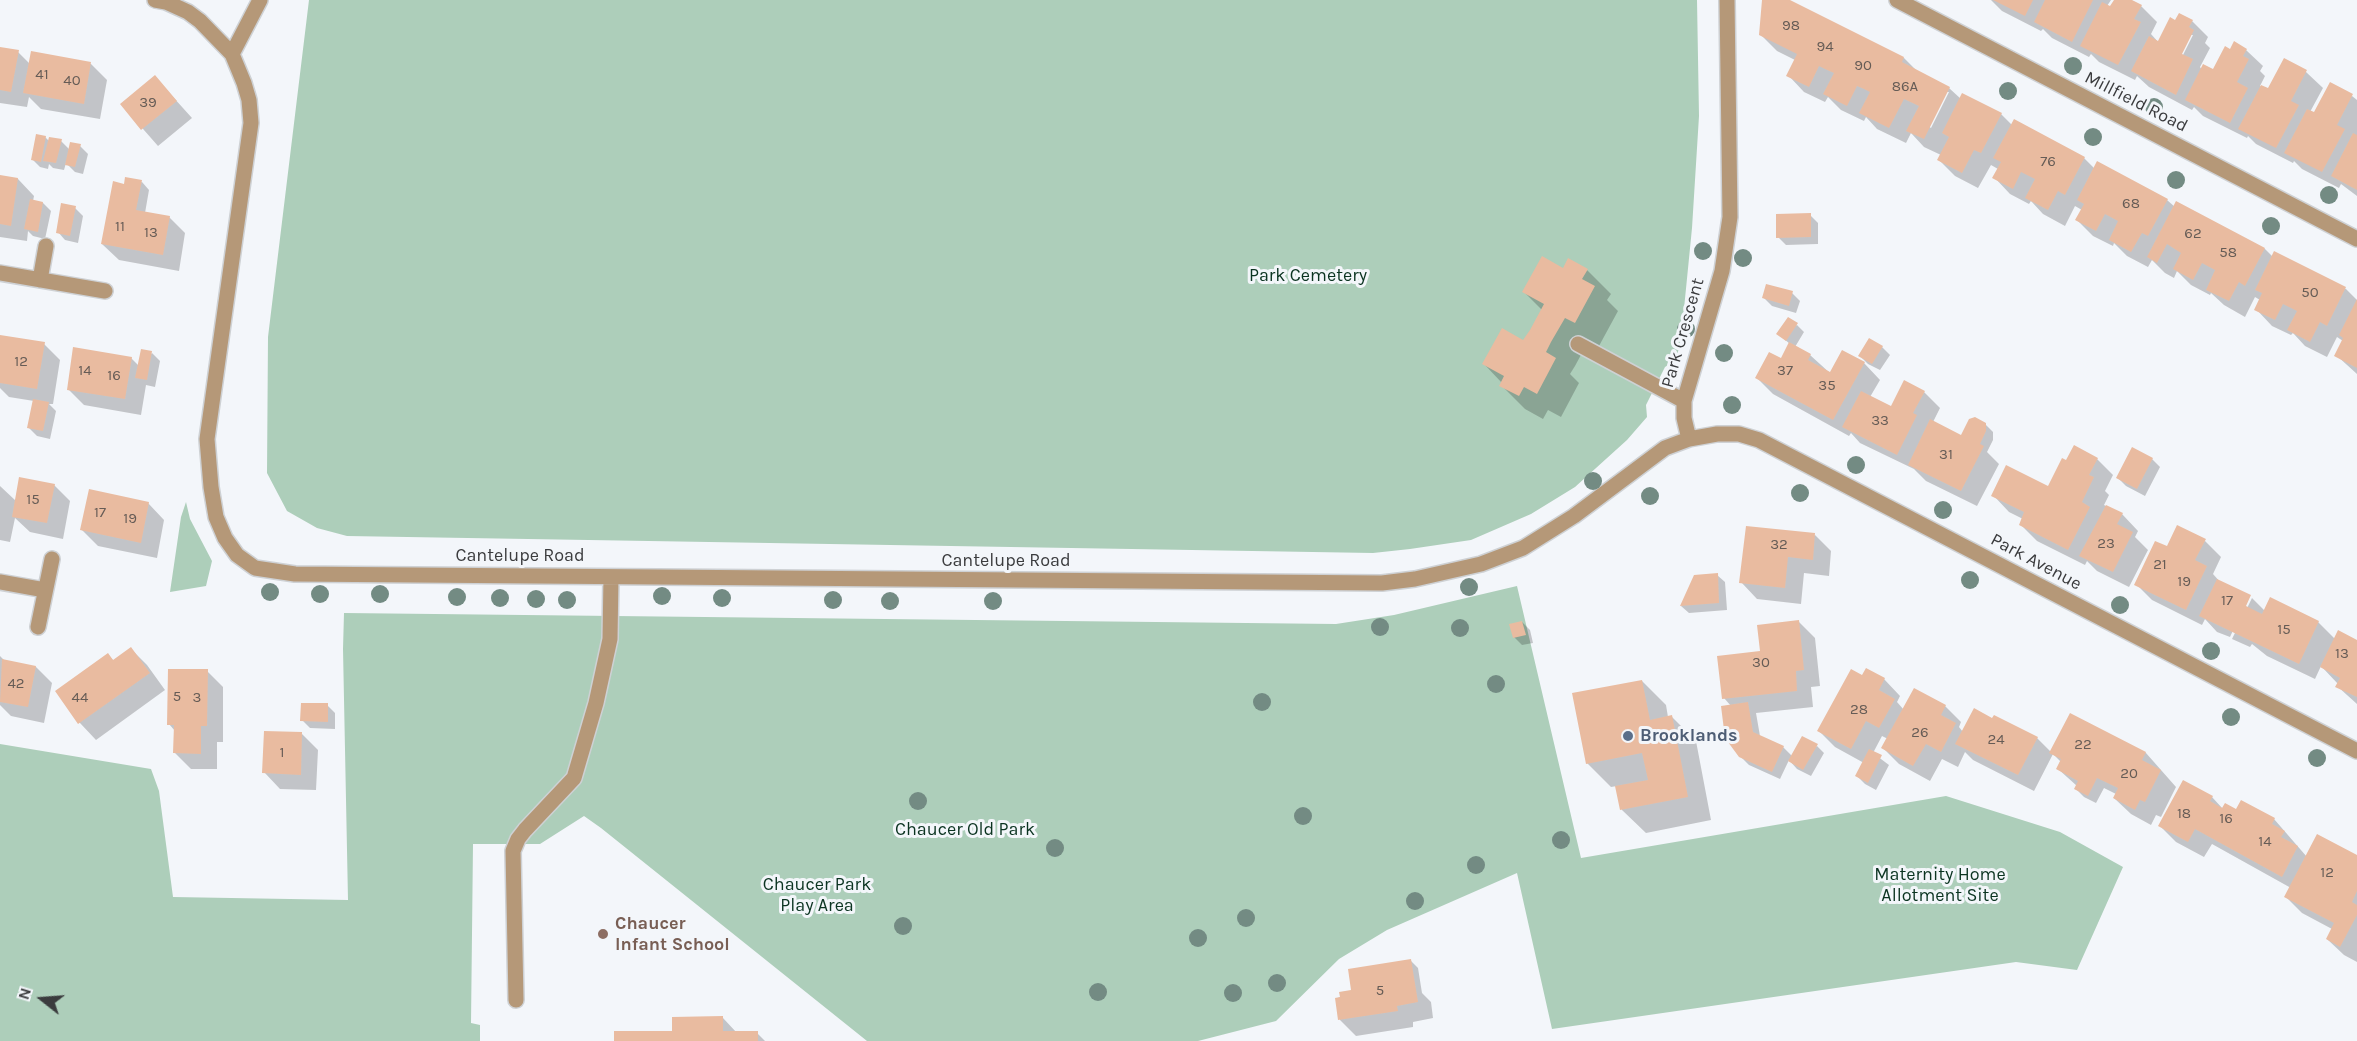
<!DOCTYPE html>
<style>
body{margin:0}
#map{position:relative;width:2357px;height:1041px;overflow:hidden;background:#f3f6fa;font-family:Karla,sans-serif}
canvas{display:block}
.north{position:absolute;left:12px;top:969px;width:60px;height:60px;-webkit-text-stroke:4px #f3f6fa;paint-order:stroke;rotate:287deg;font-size:16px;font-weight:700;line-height:24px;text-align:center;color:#3b3c3e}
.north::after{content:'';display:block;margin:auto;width:21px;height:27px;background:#3b3c3e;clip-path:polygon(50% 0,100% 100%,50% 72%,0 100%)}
</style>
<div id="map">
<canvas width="2357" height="1041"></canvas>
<div class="north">N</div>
</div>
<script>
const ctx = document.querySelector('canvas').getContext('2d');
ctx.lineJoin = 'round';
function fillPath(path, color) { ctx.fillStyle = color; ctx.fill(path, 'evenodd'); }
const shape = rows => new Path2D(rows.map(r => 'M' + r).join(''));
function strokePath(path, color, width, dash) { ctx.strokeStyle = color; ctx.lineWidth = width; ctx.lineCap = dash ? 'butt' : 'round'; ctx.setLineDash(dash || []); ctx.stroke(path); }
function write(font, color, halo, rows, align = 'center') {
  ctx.font = font + ' Karla,sans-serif'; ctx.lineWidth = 6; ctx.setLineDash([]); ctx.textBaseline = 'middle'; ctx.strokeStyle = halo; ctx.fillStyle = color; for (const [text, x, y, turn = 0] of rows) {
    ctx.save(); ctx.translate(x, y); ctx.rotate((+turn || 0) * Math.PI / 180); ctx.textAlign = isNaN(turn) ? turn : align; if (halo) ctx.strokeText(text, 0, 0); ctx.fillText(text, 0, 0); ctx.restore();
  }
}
const green = shape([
 [309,0,1697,0,1699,116,1692,228,1681,339,1676,360,1665,367,1646,405,1647,417,1627,440,1575,487,1531,514,1471,540,1410,549,1373,553,347,536,317,528,287,511,267,473,268,337],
 [186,502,190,519,212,561,206,586,170,592,181,517],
 [1517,586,1581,858,1946,796,2060,832,2123,867,2077,970,2016,962,1552,1029,1517,873,1387,930,1339,959,1276,1021,1198,1041,867,1041,601,828,584,816,540,844,473,844,471,1023,480,1025,480,1041,0,1041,0,744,151,769,159,791,173,897,348,900,343,649,344,613,1336,624,1394,615]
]);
const shadow = shape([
 [1763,0,1787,0,1904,58,1917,71,1949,88,1961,99,2001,114,2012,125,2084,158,2095,169,2167,200,2175,207,2177,203,2265,249,2273,257,2275,253,2346,289,2357,300,2357,374,2336,355,2343,341,2337,337,2327,357,2305,346,2293,333,2291,335,2272,326,2256,309,2260,300,2255,297,2245,317,2224,305,2211,293,2210,295,2191,285,2177,271,2174,278,2165,273,2152,260,2148,267,2127,256,2114,243,2113,246,2093,236,2077,220,2082,210,2075,206,2065,226,2043,214,2031,201,2029,204,2010,194,1994,177,1998,169,1991,165,1978,188,1955,176,1939,160,1941,155,1924,147,1911,133,1906,143,1877,129,1866,117,1864,121,1841,110,1828,97,1825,102,1804,92,1788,75,1795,60,1777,51,1761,35],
 [1946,92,1949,92,1931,128,1928,126],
 [1991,0,2111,0,2107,6,2111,8,2115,0,2129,0,2141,6,2157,22,2151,34,2159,43,2176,22,2192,21,2208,37,2205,43,2210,48,2200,67,2202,70,2213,71,2231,51,2246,50,2263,66,2260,71,2265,76,2260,86,2269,90,2285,60,2306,72,2323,88,2310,112,2314,114,2352,96,2357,100,2357,196,2341,184,2339,188,2302,169,2294,161,2293,163,2256,144,2248,136,2247,138,2203,116,2194,107,2192,110,2149,87,2137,76,2135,80,2099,62,2091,54,2089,57,2052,38,2043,29,2041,31,2002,11],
 [2190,35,2193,35,2180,61,2178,60],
 [0,48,18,52,30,64,91,64,107,80,100,119,41,109,29,97,27,107,0,103],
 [155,77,192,118,158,146,122,105],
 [45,137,49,141,61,141,70,150,80,146,88,154,83,174,75,172,66,163,64,170,53,168,49,164,48,169,40,167,32,159],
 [0,176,18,179,34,196,33,201,43,203,51,211,45,239,33,236,28,231,27,241,0,237],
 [142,182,149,190,145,213,169,217,185,233,179,271,119,260,102,244,125,186],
 [75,208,83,216,78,243,65,240,58,232],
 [1810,215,1818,223,1818,244,1786,245,1778,237],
 [1563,270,1587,270,1611,294,1607,300,1618,311,1599,346,1589,340,1575,366,1570,374,1579,383,1561,417,1548,410,1543,419,1525,409,1501,385,1502,383,1484,364,1524,342,1542,310,1524,292],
 [1792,293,1800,301,1796,313,1772,306,1764,298],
 [1797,325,1804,332,1795,347,1810,355,1831,374,1864,363,1880,380,1870,397,1891,408,1924,392,1940,408,1933,422,1968,440,1985,424,1993,432,1993,440,1987,452,1999,464,1977,506,1926,481,1914,469,1860,443,1851,433,1849,436,1773,394,1757,378,1782,360,1790,344,1778,334],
 [0,336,44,344,60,360,53,404,49,404,56,411,50,439,37,436,29,428,34,401,9,397,0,388],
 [1882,347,1890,355,1880,370,1868,364,1860,356],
 [152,353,160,361,155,387,146,385,141,415,84,405,68,389,131,358,139,366],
 [2097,459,2113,475,2105,491,2109,495,2104,505,2122,514,2138,531,2135,537,2148,550,2129,587,2097,571,2087,561,2085,565,2037,541,2020,524,2023,519,2009,512,1993,495,2049,488,2067,462],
 [2152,459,2160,467,2145,496,2126,486,2118,478],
 [54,485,70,501,63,539,30,532,15,518,10,542,0,540,0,486,16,501],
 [148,503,164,520,157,558,98,546,82,530],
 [1815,535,1831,551,1829,576,1804,573,1801,604,1757,599,1741,582],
 [2205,541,2221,557,2213,574,2221,583,2249,596,2230,637,2217,632,2205,619,2202,625,2152,600,2136,584,2167,548],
 [1717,575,1725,582,1727,610,1689,613,1681,606],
 [2252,598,2265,611,2318,622,2335,639,2357,642,2357,704,2337,686,2338,684,2321,666,2315,679,2267,656,2252,644,2250,647,2232,639],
 [1522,622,1530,630,1533,643,1522,645,1514,637],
 [1799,622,1815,638,1820,686,1811,687,1813,707,1756,713,1760,736,1783,747,1792,756,1817,746,1824,753,1811,776,1797,769,1789,760,1780,779,1749,765,1740,756,1731,706,1724,698,1761,653],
 [131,649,147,665,165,690,96,740,80,723,57,692,108,655,114,661],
 [0,656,5,661,36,667,52,683,44,723,11,716,0,705],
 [1867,670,1884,679,1900,696,1897,702,1904,710,1945,706,1961,722,1959,727,1963,732,2037,738,2051,752,2070,715,2146,753,2176,787,2161,817,2156,815,2151,825,2131,814,2114,798,2116,794,2104,788,2096,803,2084,797,2076,789,2077,786,2057,768,2061,762,2053,754,2034,791,1973,760,1965,752,1958,767,1942,759,1930,781,1899,764,1883,748,1888,739,1882,736,1873,753,1889,765,1876,790,1865,784,1857,776,1864,763,1835,747,1819,731],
 [207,671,223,687,223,742,217,742,217,769,191,769,175,753,175,731,169,724],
 [1642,681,1666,705,1668,717,1672,717,1696,741,1711,820,1646,833,1622,810,1617,786,1611,787,1587,763],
 [327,705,335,713,335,729,310,728,302,720],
 [302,734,318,750,316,790,280,789,264,772],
 [2212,797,2223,809,2274,819,2307,857,2357,857,2357,962,2344,955,2327,939,2332,929,2302,913,2286,897,2291,888,2212,844,2204,857,2176,842,2160,826],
 [1410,960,1418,968,1422,993,1431,1002,1433,1018,1413,1022,1413,1027,1356,1036,1340,1020,1336,999],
 [723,1018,737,1033,757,1033,765,1041,616,1041,673,1032]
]);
const building = shape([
 [1762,0,1790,0,1904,57,1902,62,1950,87,1924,139,1906,131,1919,106,1904,99,1889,128,1859,113,1870,92,1864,89,1857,86,1847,106,1823,94,1834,73,1825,69,1819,66,1809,87,1786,76,1797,54,1759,35],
 [1993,0,2033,0,2025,16],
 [2045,0,2093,0,2072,42,2034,22],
 [2114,0,2132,0,2142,5,2134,19,2141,22,2118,65,2080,46,2102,2,2110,6],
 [2179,13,2193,20,2189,27,2194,30,2182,54,2193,59,2176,95,2131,71,2149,36,2158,41,2170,17,2175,20],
 [2234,41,2247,49,2243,56,2249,59,2237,82,2248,88,2230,123,2185,100,2203,64,2213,69,2225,46,2230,49],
 [0,47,19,50,11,92,0,90],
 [31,51,91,62,84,104,23,93],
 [2284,58,2307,70,2291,101,2299,105,2276,148,2238,129,2261,85,2268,88],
 [155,75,177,101,141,130,120,104],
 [2330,82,2353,94,2337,125,2345,129,2322,172,2284,153,2307,109,2314,112],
 [1962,93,2002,113,1981,153,1974,150,1962,173,1937,160,1949,137,1942,133],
 [2014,119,2085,157,2065,195,2058,191,2048,210,2025,198,2035,179,2021,172,2013,189,1992,178,2001,162,1993,158],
 [2353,133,2357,135,2357,190,2331,176],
 [36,134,46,136,41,162,31,160],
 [49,137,62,139,56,163,43,161],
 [70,142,81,144,75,167,65,165],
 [2097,161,2168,199,2148,236,2142,233,2131,252,2109,240,2118,221,2105,214,2096,231,2075,220,2084,204,2077,200],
 [0,175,18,178,11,226,0,224],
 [125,177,142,180,136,210,170,216,163,255,101,244,113,181,124,184],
 [30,199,43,202,38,232,24,229],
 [2176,201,2265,248,2245,286,2239,282,2229,301,2206,290,2215,270,2202,263,2193,280,2173,269,2181,253,2167,244,2157,263,2147,257],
 [61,203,76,206,70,236,56,233],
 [1811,213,1811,237,1776,238,1776,214],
 [2274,251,2346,287,2327,326,2320,322,2310,342,2287,330,2297,311,2283,304,2275,320,2254,310,2262,293,2255,290],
 [1542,256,1563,268,1568,258,1579,264,1588,269,1582,279,1595,286,1575,323,1565,318,1551,342,1546,352,1556,358,1537,394,1524,387,1519,396,1499,386,1504,376,1482,364,1502,328,1523,340,1530,330,1544,304,1522,292],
 [1766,284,1793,291,1789,306,1762,298],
 [2357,299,2357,368,2334,356,2343,338,2339,335],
 [1788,317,1798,323,1786,341,1776,334],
 [0,335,45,342,37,389,0,383],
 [1869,338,1883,346,1872,364,1858,356],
 [1789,342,1811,354,1808,360,1830,372,1842,350,1865,362,1833,420,1755,378,1769,352,1781,358],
 [73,347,132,357,125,399,67,390],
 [141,349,152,351,147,380,135,378],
 [1904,380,1925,391,1913,413,1917,415,1897,455,1842,427,1861,391,1891,406],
 [33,399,49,402,43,431,27,428],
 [1975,417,1986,423,1986,431,1980,444,1984,446,1961,491,1908,465,1930,419,1961,435,1969,419],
 [2074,445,2098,458,2089,475,2094,477,2082,502,2090,507,2068,550,2019,525,2024,512,1991,496,2006,465,2048,486,2062,458,2066,460],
 [2132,447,2153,458,2137,489,2116,478],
 [19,477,55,484,47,523,12,517],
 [89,489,149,502,141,543,80,530],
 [2106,505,2123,513,2117,524,2133,532,2113,572,2079,556],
 [2177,525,2206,539,2195,560,2207,566,2186,610,2134,585,2155,541,2167,546],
 [1746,526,1815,533,1813,560,1788,557,1785,588,1739,583],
 [1718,573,1719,603,1680,606,1694,575],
 [2217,579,2251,595,2246,606,2262,614,2270,597,2319,621,2299,664,2199,616],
 [1799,620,1804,670,1796,671,1797,691,1722,699,1717,656,1760,651,1757,625],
 [1522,621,1526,635,1513,638,1509,624],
 [2338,630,2357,640,2357,697,2335,687,2340,678,2320,667],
 [131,647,150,673,78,724,55,691,108,653,113,660],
 [2,659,36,666,28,707,0,702],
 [1866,668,1885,678,1879,690,1895,699,1879,728,1866,721,1851,749,1817,731,1851,669,1862,675],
 [168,669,208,669,207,726,201,726,201,754,173,753,174,725,167,725],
 [1642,680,1650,720,1672,715,1688,797,1620,810,1615,786,1648,780,1642,753,1586,764,1572,693],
 [1914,688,1946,705,1941,715,1956,723,1941,752,1926,744,1913,766,1881,748],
 [1748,702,1753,732,1784,746,1772,772,1739,757,1725,738,1721,706],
 [301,703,328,703,328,722,300,721],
 [1974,708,1992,718,1994,715,2038,737,2018,775,1955,744],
 [2070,713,2146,752,2142,760,2161,770,2145,802,2140,800,2135,810,2113,798,2118,788,2097,778,2088,796,2074,789,2078,781,2056,769,2061,759,2049,753],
 [264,731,302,732,301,775,262,773],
 [1802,736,1818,744,1803,770,1788,761],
 [1869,749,1882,755,1868,783,1855,776],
 [2183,780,2213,796,2210,801,2222,808,2225,803,2236,809,2241,800,2275,818,2272,824,2285,831,2281,837,2298,846,2282,877,2195,829,2188,842,2158,826],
 [2317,834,2357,855,2357,891,2352,902,2357,905,2357,915,2340,947,2326,939,2334,923,2284,897],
 [1411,959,1418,1002,1397,1006,1398,1011,1338,1020,1335,998,1340,997,1339,992,1351,990,1348,969],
 [723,1016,723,1031,758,1031,758,1041,614,1041,614,1031,672,1031,672,1017]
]);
const minor = shape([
 [155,0,166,2,188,12,200,21,232,54,244,83,249,100,251,123,207,439,211,487,216,517,225,538,237,555,255,568,295,574,1382,583,1415,579,1481,564,1523,548,1574,516,1665,448,1689,439,1717,434,1739,434,1759,440,2357,751],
 [1897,0,2357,239],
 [232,54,260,0],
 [0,273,105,291],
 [40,280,46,246],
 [1578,344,1684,401],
 [1689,439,1684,418,1684,401,1722,271,1730,217,1727,0],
 [0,582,45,590],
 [38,627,52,559],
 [516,1000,513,851,518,839,525,830,574,778,596,703,610,639,611,577]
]);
const trees = [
 [2073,66],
 [2008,91],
 [2154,107],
 [2093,137],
 [2176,180],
 [2329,195],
 [2271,226],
 [1703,251],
 [1743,258],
 [1686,329],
 [1724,353],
 [1732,405],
 [1856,465],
 [1593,481],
 [1800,493],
 [1650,496],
 [1943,510],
 [1970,580],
 [1469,587],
 [270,592],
 [320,594],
 [380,594],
 [662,596],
 [457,597],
 [500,598],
 [722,598],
 [536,599],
 [567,600],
 [833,600],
 [890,601],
 [993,601],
 [2120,605],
 [1380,627],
 [1460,628],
 [2211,651],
 [1496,684],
 [1262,702],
 [2231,717],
 [2317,758],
 [918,801],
 [1303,816],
 [1561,840],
 [1055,848],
 [1476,865],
 [1415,901],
 [1246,918],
 [903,926],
 [1198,938],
 [1277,983],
 [1098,992],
 [1233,993]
];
const markers = [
 [1628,736,6,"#5c6f8a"],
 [603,934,6,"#8d6e63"]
];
const numberNames = [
 ["98",1791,26],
 ["94",1825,47],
 ["90",1863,66],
 ["41",42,75],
 ["40",72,81],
 ["86A",1905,87],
 ["39",148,103],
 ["76",2048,162],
 ["68",2131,204],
 ["11",120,227],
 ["13",151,233],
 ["62",2193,234],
 ["58",2228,253],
 ["50",2310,293],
 ["12",21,362],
 ["14",85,371],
 ["37",1785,371],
 ["16",114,376],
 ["35",1827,386],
 ["33",1880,421],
 ["31",1946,455],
 ["15",33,500],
 ["17",100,513],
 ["19",130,519],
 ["23",2106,544],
 ["32",1779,545],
 ["21",2160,565],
 ["19",2184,582],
 ["17",2227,601],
 ["15",2284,630],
 ["13",2342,654],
 ["30",1761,663],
 ["42",16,684],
 ["5",177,697],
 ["44",80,698],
 ["3",197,698],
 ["28",1859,710],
 ["26",1920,733],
 ["24",1996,740],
 ["22",2083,745],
 ["1",282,753],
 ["20",2129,774],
 ["18",2184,814],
 ["16",2226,819],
 ["14",2265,842],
 ["12",2327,873],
 ["5",1380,991]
];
const streetNames = [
 ["Millfield Road",2136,102,27],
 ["Park Crescent",1683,333,-74],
 ["Cantelupe Road",520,556],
 ["Cantelupe Road",1006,561],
 ["Park Avenue",2036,562,28]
];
const parkNames = [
 ["Park Cemetery",1308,276],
 ["Chaucer Old Park",965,830],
 ["Maternity Home",1940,875],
 ["Allotment Site",1940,896],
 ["Chaucer Park",817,885],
 ["Play Area",817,906]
];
const serviceNames = [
 ["Brooklands",1640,736]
];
const educationNames = [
 ["Chaucer",615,924],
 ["Infant School",615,945]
];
fillPath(green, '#adceba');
fillPath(shadow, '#0003');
fillPath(building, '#e9bba0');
strokePath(minor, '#ced1d4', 18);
strokePath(minor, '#b59878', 15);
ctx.fillStyle = '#738b83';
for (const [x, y] of trees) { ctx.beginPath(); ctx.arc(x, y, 9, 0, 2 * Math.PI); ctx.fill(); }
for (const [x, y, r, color] of markers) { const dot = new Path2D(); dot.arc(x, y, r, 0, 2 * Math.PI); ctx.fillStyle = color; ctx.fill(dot); strokePath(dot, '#f3f6fa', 2); }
write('15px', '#665c56', null, numberNames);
write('18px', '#3b3c3e', '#f3f6fa', streetNames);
write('18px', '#0b3421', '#f3f6fa', parkNames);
write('bold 18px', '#4e5e75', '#f3f6fa', serviceNames, 'left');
write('bold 18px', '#785e54', '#f3f6fa', educationNames, 'left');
</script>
